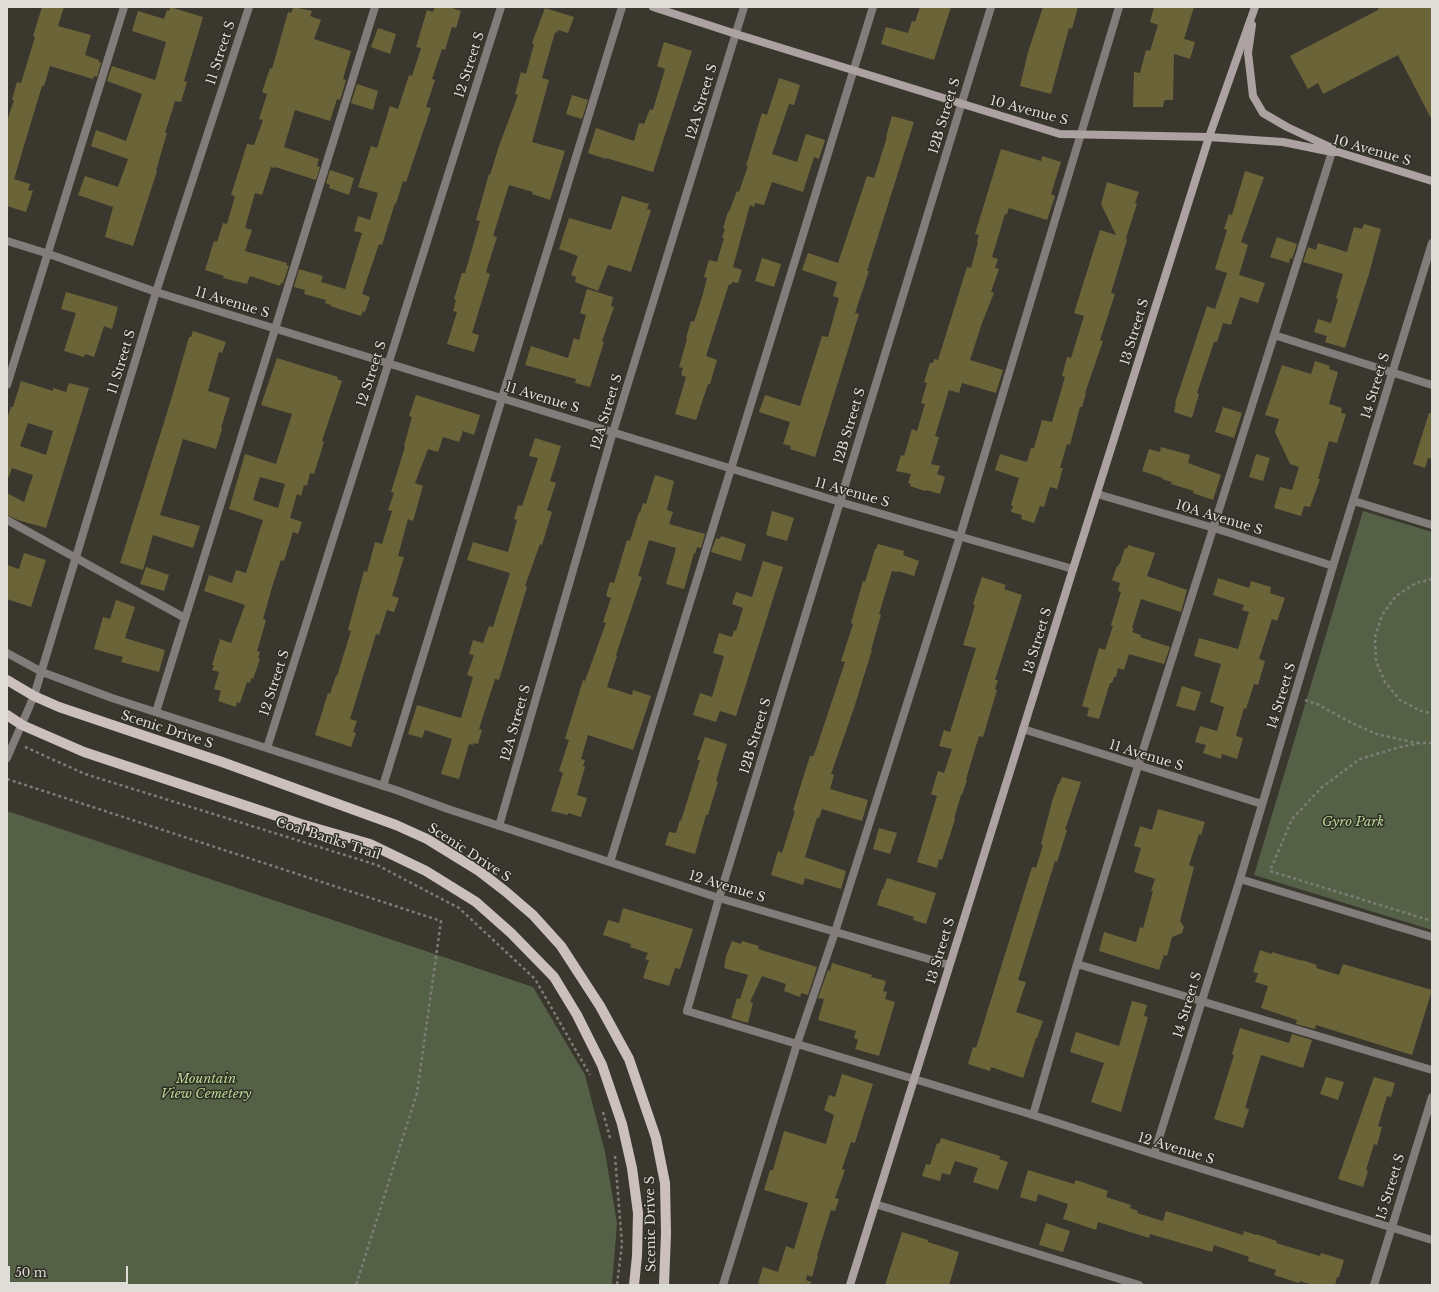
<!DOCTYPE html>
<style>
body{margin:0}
#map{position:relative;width:1439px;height:1292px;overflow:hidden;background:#3a382e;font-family:"Libre Baskerville",serif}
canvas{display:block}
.frame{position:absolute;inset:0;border:8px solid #deddd7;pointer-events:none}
.scale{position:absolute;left:8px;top:1266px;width:120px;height:18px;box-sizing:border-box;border:2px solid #deddd7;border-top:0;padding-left:5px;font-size:12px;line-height:14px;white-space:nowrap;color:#deddd7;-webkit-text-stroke:3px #2f2e24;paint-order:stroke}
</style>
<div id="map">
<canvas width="1439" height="1292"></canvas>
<div class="frame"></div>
<div class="scale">50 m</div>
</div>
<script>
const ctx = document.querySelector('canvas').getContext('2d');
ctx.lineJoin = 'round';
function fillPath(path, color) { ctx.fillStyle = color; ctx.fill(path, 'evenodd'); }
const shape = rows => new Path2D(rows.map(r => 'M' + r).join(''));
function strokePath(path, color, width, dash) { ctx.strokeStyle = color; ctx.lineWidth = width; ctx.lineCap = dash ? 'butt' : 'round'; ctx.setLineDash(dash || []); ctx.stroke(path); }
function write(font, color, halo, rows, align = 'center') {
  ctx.font = font + ' "Libre Baskerville",serif'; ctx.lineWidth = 3; ctx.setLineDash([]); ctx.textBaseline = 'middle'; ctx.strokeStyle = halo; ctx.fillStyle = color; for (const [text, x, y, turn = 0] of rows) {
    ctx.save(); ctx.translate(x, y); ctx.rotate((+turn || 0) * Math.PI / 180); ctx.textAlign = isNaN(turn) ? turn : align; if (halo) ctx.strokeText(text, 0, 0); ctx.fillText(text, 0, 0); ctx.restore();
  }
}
const green = shape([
 [1363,511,1432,532,1432,930,1254,875],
 [7,811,533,987,585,1075,605,1152,617,1223,612,1285,7,1285]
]);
const building = shape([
 [42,7,64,7,58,26,91,35,85,55,99,60,99,62,101,63,97,77,94,76,93,79,50,66,44,86,42,86,14,179,30,184,28,190,33,191,26,212,7,206,7,121,14,100,12,100,17,82,21,83,35,37,33,36],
 [170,7,203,17,184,81,187,82,181,102,175,101,165,133,167,133,156,171,157,171,133,246,105,237,113,207,78,195,85,176,118,187,128,159,91,146,96,130,126,141,142,94,107,81,112,66,155,80,166,42,132,31,138,11,164,19,167,10,169,11],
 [294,7,312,11,310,16,321,20,314,39,351,51,343,79,346,80,340,100,337,99,330,121,295,110,284,147,319,159,317,166,320,167,316,180,275,167,274,168,271,167,262,195,255,193,245,228,252,230,245,251,287,263,286,265,289,266,283,283,281,283,280,286,250,276,247,284,223,278,224,276,205,270,214,241,217,242,223,223,227,224,235,196,231,195,247,144,254,145,263,120,259,119,267,94,262,92,270,68,272,69,288,12,291,13],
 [435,7,449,7,461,11,456,28,452,27,445,50,442,49,432,79,435,80,426,107,431,108,406,182,403,181,396,204,395,203,382,245,379,244,362,294,370,297,365,312,363,311,361,316,330,306,331,305,325,303,326,300,304,294,305,290,294,287,299,269,323,276,321,282,345,289,362,233,354,231,358,216,370,220,378,193,358,187,371,146,377,148,390,106,398,109,409,75,412,76,421,48,416,47,427,10,433,12],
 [920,7,951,7,934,60,881,44,886,27,908,33,912,21,915,22],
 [1043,7,1078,7,1072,29,1069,28,1051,94,1020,86,1028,52],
 [1154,7,1194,7,1184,39,1195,42,1190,59,1174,54,1173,100,1165,100,1165,101,1164,101,1163,107,1133,107,1134,72,1140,73,1146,50,1150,51,1158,25,1150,22],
 [1379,7,1432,7,1432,120,1398,55,1323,94,1318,83,1308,89,1290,56,1378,10],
 [545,8,574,17,568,33,558,30,557,33,555,32,542,78,549,80,532,142,565,151,550,200,532,194,533,192,509,185,493,236,497,237,486,272,490,274,472,333,479,335,474,352,447,344,457,312,453,311,456,300,454,299,462,273,465,273,480,221,476,220,489,174,490,175,499,146,518,95,515,94,521,72,526,74,534,44,532,43],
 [378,28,396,34,390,54,371,47],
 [664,42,692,51,653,172,606,158,606,159,588,153,596,128,634,141,639,123,644,124,650,109,653,110,665,69,657,66],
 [779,78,800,85,794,105,789,104,772,154,797,162,806,134,825,140,819,159,814,157,803,192,772,182,764,205,755,203,754,207,750,205,733,267,742,270,738,283,732,282,731,285,729,284,706,356,717,360,710,384,708,384,696,420,675,414,686,377,681,375,683,368,679,367,687,339,686,338,691,321,694,322,703,294,707,278,704,277,709,260,717,262,724,238,722,238,725,229,723,228,728,212,729,212,737,191,739,192,748,166,746,166,762,113,767,115],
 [357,84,378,91,373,110,351,103],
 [572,95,588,100,582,119,566,114],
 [892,116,914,122,867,271,869,271,855,313,859,314,815,457,790,449,791,446,783,444,790,422,759,412,765,395,800,406,822,336,828,337,839,298,833,296,837,282,802,270,808,253,838,263,867,176,874,178,887,137,886,137],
 [1001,149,1041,161,1042,156,1061,162,1051,194,1055,196,1047,220,1009,208,1007,214,1005,214,992,257,998,259,995,268,999,269,991,292,994,293,982,323,970,360,1003,370,996,393,962,383,959,393,949,390,935,436,939,437,931,464,940,466,937,474,945,477,940,494,926,490,925,491,910,486,911,484,908,483,911,474,896,471,901,455,904,456,912,429,917,431,925,404,921,403,927,383,924,382,930,363,933,363,934,359,938,360,967,267,971,268,978,242,977,242,979,235,975,234],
 [330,170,354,178,349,195,329,188,330,185,326,183],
 [1245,171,1264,177,1241,242,1248,245,1239,275,1265,283,1258,303,1240,297,1231,325,1223,323,1217,342,1214,342,1197,393,1199,394,1192,418,1174,412,1176,403,1175,403,1207,306,1215,309,1227,273,1215,269,1227,230,1224,229,1229,214,1232,215],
 [1107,182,1139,192,1135,203,1137,204,1126,238,1127,240,1111,293,1115,294,1100,340,1103,341,1085,393,1086,393,1082,407,1080,407,1070,445,1067,444,1060,468,1063,468,1057,489,1050,487,1044,507,1040,506,1034,523,1021,519,1022,515,1011,512,1013,506,1011,505,1019,478,995,470,1000,454,1027,462,1031,448,1034,448,1042,420,1052,422,1065,377,1062,376,1067,357,1071,358,1084,316,1074,313,1100,230,1116,235,1101,204],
 [622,196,649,204,647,209,651,210,631,272,608,265,598,291,575,282,576,277,571,275,578,256,559,249,569,218,611,230],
 [1364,224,1381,229,1369,274,1345,348,1325,342,1327,336,1314,332,1318,319,1331,323,1338,299,1336,298,1343,274,1303,262,1308,247,1316,250,1318,243,1347,252,1354,227,1362,229],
 [1277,237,1297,244,1292,259,1290,258,1289,263,1270,257],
 [762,258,781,264,774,287,755,281],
 [587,289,613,297,611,306,614,307,602,341,604,342,590,387,575,383,576,379,525,365,531,346,568,358,574,338,579,340,586,315,580,313],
 [66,292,118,307,112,329,104,326,94,357,85,354,84,357,64,351,76,313,61,309],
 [193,331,226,342,222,353,219,352,208,391,230,398,221,428,222,429,216,449,183,439,160,515,200,526,193,548,153,535,143,570,120,563,171,400,189,337,191,337],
 [277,358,338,377,337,379,342,381,322,441,324,442,314,474,310,473,307,486,304,485,301,496,297,494,290,518,302,522,298,534,293,532,284,561,281,560,273,584,263,619,266,620,257,651,260,652,258,658,260,659,253,679,251,678,250,683,247,682,240,703,237,702,236,707,218,701,221,691,214,689,219,672,212,670,214,665,212,665,220,639,231,643,245,605,204,591,209,575,232,583,236,570,246,573,263,520,229,509,245,454,276,464,292,414,261,405],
 [260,477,285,484,278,508,253,500],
 [1315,361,1330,366,1329,369,1338,372,1329,404,1342,408,1341,413,1346,414,1337,443,1329,441,1318,479,1320,479,1310,507,1304,506,1301,516,1274,508,1280,487,1292,490,1299,467,1290,464,1275,432,1279,419,1265,415,1282,365,1311,374],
 [21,381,53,391,53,388,66,392,69,383,89,388,46,528,18,520,7,515,7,493,24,502,33,475,12,468,9,477,7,476,7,419,11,407,13,407],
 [28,423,53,431,46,455,20,446],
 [416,395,480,415,474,435,463,431,459,442,443,437,438,452,428,449,415,483,423,486,413,521,408,519,398,556,404,557,392,596,399,598,394,612,387,610,379,635,376,634,350,719,357,721,353,732,356,733,351,747,315,735,328,693,330,694,336,676,337,676,351,631,348,630,364,571,367,572,375,542,382,544,392,511,388,510,394,493,391,492,405,447,404,446,412,417,409,416],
 [1223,407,1242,413,1234,438,1215,432],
 [1429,413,1432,413,1432,459,1428,458,1425,468,1413,464],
 [535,438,561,446,550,481,556,483,547,510,552,512,542,545,540,544,525,586,527,587,499,680,495,679,479,729,482,730,478,744,473,743,473,745,469,744,459,779,441,774,452,739,425,730,422,738,408,734,417,705,461,718,473,677,467,675,474,655,469,654,473,640,483,643,489,626,493,627,510,573,467,560,473,542,508,552,517,520,514,519,518,505,522,506,538,458,529,456],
 [1161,447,1190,455,1188,463,1221,475,1213,500,1193,493,1194,491,1171,484,1172,482,1162,479,1163,478,1142,471,1149,449,1160,452],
 [1256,454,1270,458,1263,481,1249,477],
 [655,475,674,481,667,510,673,512,669,524,705,534,701,548,697,547,695,554,694,553,684,589,666,584,676,548,649,540,638,576,642,577,616,655,617,656,607,687,632,695,633,690,651,696,633,750,588,735,581,759,585,760,583,766,585,767,577,795,587,798,581,817,568,813,568,815,551,811,563,773,559,771,569,740,565,739,568,729,583,680,585,681,606,623,603,622,611,598,606,596,610,582,614,583,627,540,630,541,639,512,640,513,643,503,646,504],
 [772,511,794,518,787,541,766,535],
 [721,536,746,544,741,561,711,552,716,538,720,539],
 [878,544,904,551,903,555,919,561,914,576,898,571,898,572,892,571,879,614,881,615,871,650,872,650,854,708,831,774,834,775,830,789,868,800,862,821,822,809,819,818,817,818,805,857,846,871,841,889,805,878,803,885,771,875,778,851,782,853,795,811,793,810,810,756,813,756,816,749,845,662,841,661,853,624,851,623,863,581,865,582,875,549,876,549],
 [1128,545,1155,553,1147,576,1187,590,1181,612,1141,599,1132,628,1134,628,1132,632,1141,635,1140,637,1170,647,1164,664,1129,654,1124,670,1118,668,1116,677,1114,677,1112,683,1110,683,1099,719,1087,716,1089,708,1082,706,1099,648,1105,650,1113,626,1111,625,1121,592,1118,591,1120,583,1112,580,1117,566,1118,566,1120,563,1125,548,1127,549],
 [24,553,46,560,31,607,7,599,7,565,19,569],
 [763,561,783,567,736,716,720,711,716,722,693,715,700,693,712,697,724,656,713,653,719,633,732,637,734,630,736,631,743,608,732,604,736,592,752,597],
 [146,567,169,575,164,591,140,584],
 [982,577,1006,585,1004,589,1022,595,995,680,998,680,995,689,997,690,983,737,979,736,966,779,967,780,962,795,961,795,954,819,955,819,951,832,942,860,939,859,937,868,917,862,937,796,931,794,938,771,944,773,952,749,939,746,944,730,950,732,976,648,963,645,975,605,973,604],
 [1218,578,1249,588,1251,581,1271,587,1270,593,1285,598,1277,621,1272,619,1259,659,1265,661,1258,685,1254,684,1246,709,1244,708,1236,736,1243,738,1237,759,1222,754,1221,759,1203,753,1206,745,1195,742,1200,726,1217,731,1224,707,1210,702,1221,664,1194,656,1199,638,1238,649,1249,612,1242,610,1244,605,1213,595],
 [116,600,135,607,125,638,165,650,159,672,121,662,123,657,94,649,103,617,110,619],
 [1182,686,1201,692,1195,711,1176,706],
 [705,737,727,744,716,781,718,782,708,815,706,815,695,854,665,845,669,832,676,833,680,820,681,821,700,760,697,760],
 [1062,777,1081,782,1065,830,1067,830,1057,862,1055,861,1018,980,1026,982,1016,1012,1043,1021,1037,1038,1036,1038,1023,1078,991,1067,990,1071,968,1064,973,1047,976,1048,1032,867,1036,868,1043,845,1041,844,1052,802,1058,784,1059,784],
 [1158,809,1205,822,1201,835,1199,834,1189,865,1194,867,1180,921,1184,927,1182,933,1172,937,1167,956,1164,955,1159,970,1099,951,1104,932,1136,942,1140,927,1143,928,1153,891,1151,891,1155,879,1134,872,1141,848,1134,846,1140,826,1152,830],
 [879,828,897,833,890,854,873,849],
 [887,878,936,893,926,924,913,920,914,917,877,905,882,889,883,889],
 [623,908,693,929,680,969,675,968,669,986,643,978,649,960,645,959,648,953,630,947,631,944,603,935,608,920,619,923],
 [732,941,741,944,742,941,759,946,758,949,817,967,808,995,801,993,800,997,784,991,786,984,762,976,750,1002,753,1003,748,1023,731,1018,737,998,740,999,748,975,724,968,726,956],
 [1260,950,1272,954,1272,952,1302,961,1302,960,1317,965,1316,968,1339,975,1343,964,1432,990,1412,1055,1316,1025,1315,1029,1296,1024,1297,1020,1261,1008,1268,986,1255,982,1258,973,1253,972],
 [832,963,872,975,871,977,886,981,883,991,887,992,885,999,895,1002,879,1056,855,1049,858,1040,854,1038,856,1031,818,1020,824,999,818,998,828,970,830,971],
 [1132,1001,1147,1005,1144,1016,1148,1017,1121,1112,1091,1102,1104,1063,1070,1052,1076,1032,1119,1046],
 [1240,1028,1289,1043,1292,1034,1312,1040,1303,1068,1261,1055,1245,1108,1249,1109,1243,1128,1214,1119,1234,1055,1232,1054],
 [842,1074,873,1084,855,1143,851,1142,842,1169,845,1170,835,1198,839,1199,835,1211,831,1210,817,1256,818,1256,812,1277,807,1275,806,1280,811,1282,811,1285,765,1285,758,1283,763,1267,778,1272,786,1246,794,1249,808,1203,764,1190,770,1170,773,1170,784,1131,826,1144,834,1115,824,1110,829,1095,835,1097],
 [1326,1077,1344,1082,1338,1100,1320,1094],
 [1374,1077,1395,1083,1391,1097,1387,1096,1378,1126,1382,1127,1377,1145,1374,1144,1366,1170,1368,1171,1363,1187,1338,1179],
 [941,1138,1000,1156,999,1159,1008,1162,998,1190,973,1182,978,1168,955,1161,950,1175,942,1173,940,1181,922,1176,926,1164,930,1165,937,1143,939,1144],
 [1028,1170,1074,1184,1076,1180,1108,1191,1106,1197,1131,1205,1130,1208,1138,1211,1137,1213,1163,1221,1166,1211,1243,1235,1244,1231,1256,1235,1256,1234,1277,1241,1276,1243,1320,1256,1321,1253,1344,1260,1339,1277,1337,1277,1335,1285,1313,1285,1300,1281,1299,1283,1274,1275,1276,1270,1248,1261,1249,1257,1214,1245,1212,1252,1150,1234,1149,1238,1098,1222,1096,1230,1063,1219,1068,1204,1038,1194,1036,1202,1020,1197],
 [1046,1223,1070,1231,1063,1252,1039,1245],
 [902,1232,928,1240,928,1242,959,1252,949,1285,885,1285]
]);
const path = shape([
 [1432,579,1416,583,1396,596,1382,615,1375,637,1376,661,1385,682,1400,700,1421,711,1432,713],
 [1305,700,1319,705,1350,722,1376,734,1417,743],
 [1432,743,1420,743,1400,747,1360,759,1321,788,1292,819,1270,871,1432,921],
 [25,747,85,774,377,865,459,908,535,979,590,1075],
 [7,779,441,921,417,1093,356,1285],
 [603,1112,610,1138],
 [615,1156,622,1244,617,1285]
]);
const lane = shape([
 [1274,335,1432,385],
 [7,385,124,7],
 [7,520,185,618],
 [156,712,375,7],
 [383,786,622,7],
 [610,862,873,7],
 [719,898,687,1011,914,1079],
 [1077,964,1432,1070],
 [1033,1115,1077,964,1138,766,1332,152],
 [875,1204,1139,1285],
 [723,1285,797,1044,835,932,960,536,1119,7]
]);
const street = shape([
 [7,241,49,254,156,292,840,502,1073,569],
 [1097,494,1214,528,1333,566],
 [1354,501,1432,525],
 [7,653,42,672,112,698,396,790,448,809,719,898,949,965],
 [1023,729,1262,804],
 [267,748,501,7],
 [7,758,34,696,156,292,249,7],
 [499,826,613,432,744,7],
 [1240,879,1432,937],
 [719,898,991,7],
 [914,1079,1033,1115,1154,1154,1432,1240],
 [1154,1154,1240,879,1333,566,1432,243],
 [1374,1285,1432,1097]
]);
const secondary = shape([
 [653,7,736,34,1060,134,1209,137,1283,142,1332,152,1338,152,1432,181],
 [1252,25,1248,53,1253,96,1263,113,1287,127,1332,148],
 [850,1285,1073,569,1209,137,1255,7]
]);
const primary = shape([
 [7,680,34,696,59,707,222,762,396,825,427,839,479,871,505,891,533,915,561,946,600,1006,629,1059,656,1138,665,1183,666,1233,664,1285],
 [7,715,22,725,84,752,301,824,370,844,426,871,476,902,511,933,554,977,577,1015,602,1065,622,1124,632,1168,638,1213,637,1256,634,1285]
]);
const streetNames = [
 ["11 Street S",221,53,-72],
 ["12 Street S",470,65,-72],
 ["12A Street S",702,102,-73],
 ["10 Avenue S",1029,111,15],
 ["12B Street S",945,116,-73],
 ["10 Avenue S",1372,151,16],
 ["11 Avenue S",232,303,17],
 ["13 Street S",1135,332,-73],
 ["11 Street S",122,362,-73],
 ["12 Street S",372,374,-72],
 ["14 Street S",1376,386,-73],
 ["11 Avenue S",542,398,17],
 ["12A Street S",607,412,-73],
 ["12B Street S",850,426,-73],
 ["11 Avenue S",852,493,16],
 ["10A Avenue S",1219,518,17],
 ["13 Street S",1038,641,-73],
 ["12 Street S",275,683,-72],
 ["14 Street S",1282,696,-73],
 ["12A Street S",516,723,-74],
 ["Scenic Drive S",167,730,18],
 ["12B Street S",756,736,-73],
 ["11 Avenue S",1146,756,17],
 ["Coal Banks Trail",328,839,18],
 ["Scenic Drive S",469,853,33],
 ["12 Avenue S",727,887,17],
 ["13 Street S",941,951,-73],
 ["14 Street S",1188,1005,-73],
 ["12 Avenue S",1176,1149,17],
 ["15 Street S",1391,1187,-73],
 ["Scenic Drive S",651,1224,-91]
];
const parkNames = [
 ["Gyro Park",1353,822],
 ["Mountain",206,1079],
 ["View Cemetery",206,1094]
];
fillPath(green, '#556147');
fillPath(building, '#6c6439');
strokePath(path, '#7e7d75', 2.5, [3, 3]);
strokePath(lane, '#827c7b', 8);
strokePath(street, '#827c7b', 8);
strokePath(secondary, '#aca2a1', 8);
strokePath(primary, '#ccc0be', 10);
write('13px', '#deddd7', '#2f2e24', streetNames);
write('italic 13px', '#b9d796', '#2f2e24', parkNames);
</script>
